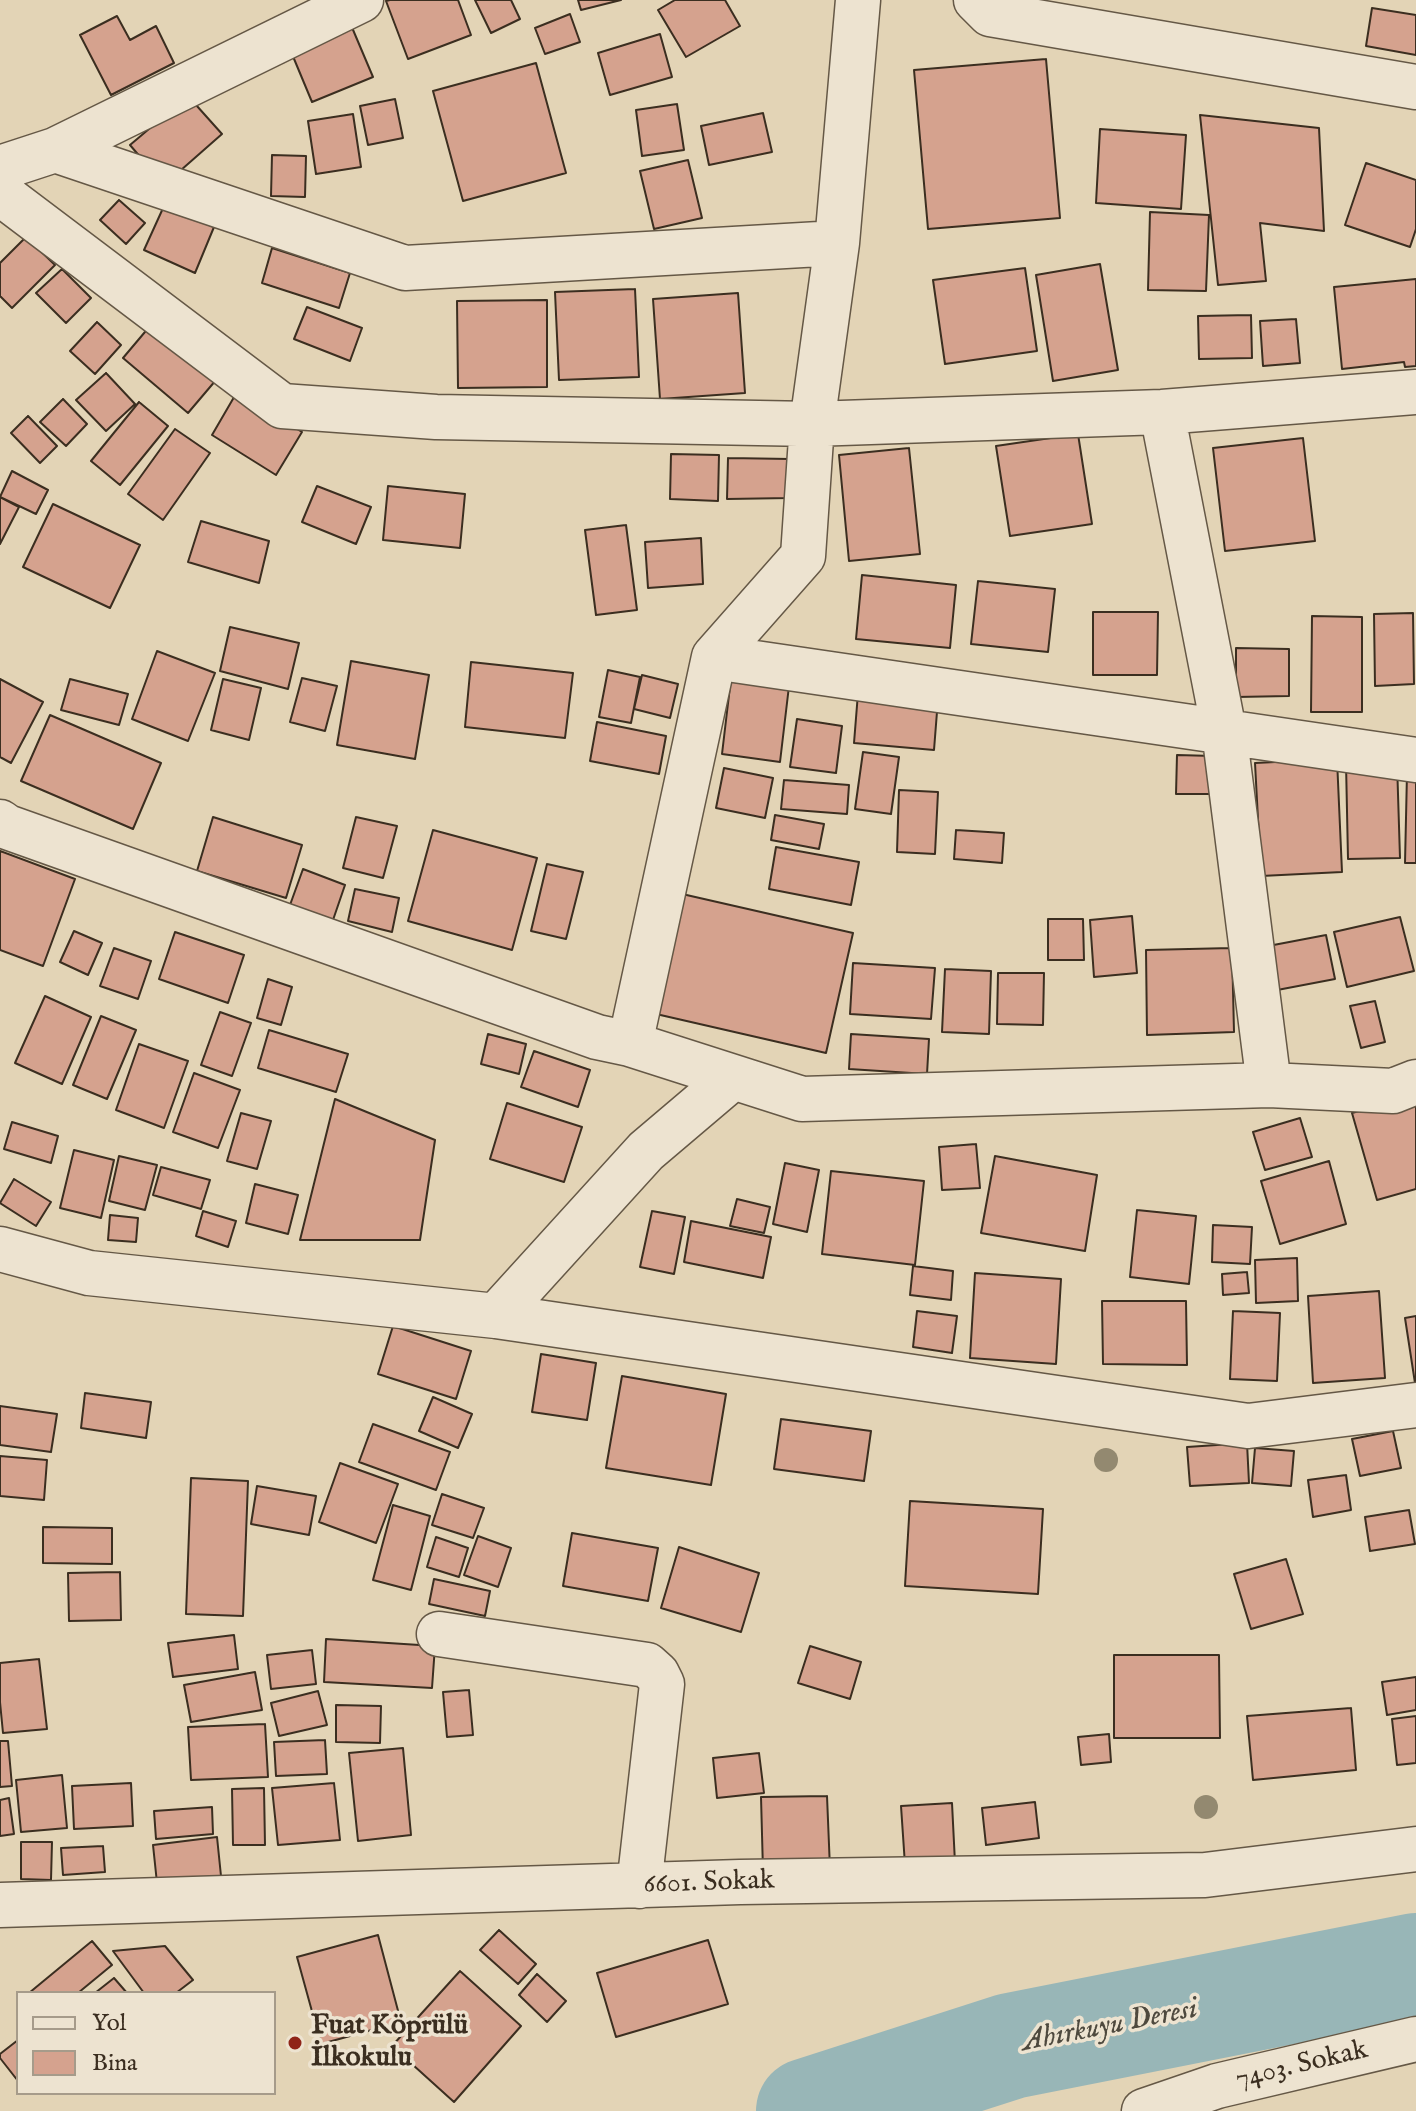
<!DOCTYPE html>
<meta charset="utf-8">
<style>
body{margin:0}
#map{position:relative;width:1416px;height:2111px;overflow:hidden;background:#e3d4b6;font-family:"IM FELL English",serif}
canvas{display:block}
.legend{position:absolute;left:16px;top:1991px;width:260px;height:104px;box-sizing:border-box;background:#ede3d0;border:2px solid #a69b8a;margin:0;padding:10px 14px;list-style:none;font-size:24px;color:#3b2e20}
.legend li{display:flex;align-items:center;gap:16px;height:40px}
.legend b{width:40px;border:2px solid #a69b8a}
</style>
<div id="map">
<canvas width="1416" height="2111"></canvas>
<ul class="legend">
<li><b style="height:10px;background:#ede3d0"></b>Yol</li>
<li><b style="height:22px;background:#d5a28e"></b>Bina</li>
</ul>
</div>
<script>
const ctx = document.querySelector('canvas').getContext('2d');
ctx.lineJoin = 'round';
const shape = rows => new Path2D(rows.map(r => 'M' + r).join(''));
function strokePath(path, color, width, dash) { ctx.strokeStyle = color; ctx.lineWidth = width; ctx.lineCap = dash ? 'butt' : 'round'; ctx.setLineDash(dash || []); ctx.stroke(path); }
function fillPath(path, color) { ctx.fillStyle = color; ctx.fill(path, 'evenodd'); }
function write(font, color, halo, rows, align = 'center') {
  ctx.font = font + ' "IM FELL English",serif'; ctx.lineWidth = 7; ctx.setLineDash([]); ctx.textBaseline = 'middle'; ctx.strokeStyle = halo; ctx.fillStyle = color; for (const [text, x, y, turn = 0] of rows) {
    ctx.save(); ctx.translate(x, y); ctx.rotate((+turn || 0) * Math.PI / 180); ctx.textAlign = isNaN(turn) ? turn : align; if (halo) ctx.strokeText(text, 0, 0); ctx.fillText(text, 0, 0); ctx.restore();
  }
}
const river = shape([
 [809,2111,1011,2046,1416,1966]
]);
const building = shape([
 [390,0,458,0,471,35,408,59,386,1,390,0],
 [475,0,511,0,520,19,491,33,475,0],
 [578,0,621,0,581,10,578,0],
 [675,0,725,0,740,26,686,57,658,10,675,0],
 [1372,8,1416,15,1416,55,1366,46,1372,8],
 [570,14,580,42,545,54,535,28,570,14],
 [117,16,130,40,156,26,174,63,111,95,80,35,117,16],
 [348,18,373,77,312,102,287,42,348,18],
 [660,34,672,77,610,95,598,53,660,34],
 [1046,59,1060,218,928,229,914,70,1046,59],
 [536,63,566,173,463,201,433,91,536,63],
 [188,96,222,134,164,185,130,145,188,96],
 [395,99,403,138,368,145,360,106,395,99],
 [677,104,684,150,642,156,636,110,677,104],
 [763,113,772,152,709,165,701,126,763,113],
 [353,114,361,167,316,174,308,121,353,114],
 [1200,115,1319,128,1324,231,1260,223,1266,281,1218,285,1200,115],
 [1100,129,1186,135,1181,209,1096,203,1100,129],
 [272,155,306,156,305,197,271,196,272,155],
 [688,160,702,218,654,229,640,171,688,160],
 [1366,163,1416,180,1416,229,1410,247,1345,225,1366,163],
 [119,200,145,223,126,244,100,220,119,200],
 [164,206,214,227,195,273,144,250,164,206],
 [1150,212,1209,215,1206,291,1148,290,1150,212],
 [26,237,55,265,12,308,0,296,0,263,26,237],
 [272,248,350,273,339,308,262,283,272,248],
 [1100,264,1118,370,1053,381,1036,275,1100,264],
 [1025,268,1037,351,945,364,933,280,1025,268],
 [62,269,91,298,66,323,36,293,62,269],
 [1416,279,1416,366,1405,367,1404,362,1342,369,1334,287,1416,279],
 [635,289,639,377,559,380,555,292,635,289],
 [738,293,745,393,660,399,653,299,738,293],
 [547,300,547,387,458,388,457,301,547,300],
 [307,307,362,328,350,361,294,339,307,307],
 [1251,315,1252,358,1199,359,1198,316,1251,315],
 [1296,319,1300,363,1263,366,1260,321,1296,319],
 [97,322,121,345,95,374,70,351,97,322],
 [150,326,216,380,188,413,123,358,150,326],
 [106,373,135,404,106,431,76,400,106,373],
 [237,392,302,432,276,475,212,435,237,392],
 [63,399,87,424,66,446,40,422,63,399],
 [139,402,168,426,120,485,91,461,139,402],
 [28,416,57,446,40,463,11,433,28,416],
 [175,429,210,453,163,520,128,494,175,429],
 [1078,434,1092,524,1010,536,996,446,1078,434],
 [1303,438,1315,541,1225,551,1213,448,1303,438],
 [909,448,920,554,849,561,839,455,909,448],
 [671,454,719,455,718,501,670,499,671,454],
 [728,458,790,459,790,498,727,499,728,458],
 [12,471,48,490,36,514,0,497,12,471],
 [317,486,371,507,356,544,302,522,317,486],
 [388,486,465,494,460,548,383,540,388,486],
 [0,497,19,507,0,544,0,497],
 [53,504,140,545,110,608,23,567,53,504],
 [201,521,269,541,259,583,188,562,201,521],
 [626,525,637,610,596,615,585,530,626,525],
 [701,538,703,584,648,588,645,542,701,538],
 [862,575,956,585,950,648,856,639,862,575],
 [978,581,1055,589,1048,652,971,644,978,581],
 [1093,612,1158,612,1157,675,1093,675,1093,612],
 [1413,613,1414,684,1375,686,1374,614,1413,613],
 [1312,616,1362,617,1362,712,1311,712,1312,616],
 [230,627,299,643,288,689,220,671,230,627],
 [1236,648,1289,649,1289,696,1236,697,1236,648],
 [157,651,215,673,188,741,132,719,157,651],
 [351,661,429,675,415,759,337,745,351,661],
 [471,662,573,673,565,738,465,727,471,662],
 [608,670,640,677,631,723,599,717,608,670],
 [642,675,678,684,670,718,634,709,642,675],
 [302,678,337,686,325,731,290,722,302,678],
 [731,678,789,686,780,762,722,754,731,678],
 [0,679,43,702,11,763,0,757,0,679],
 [70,679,128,694,119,725,61,710,70,679],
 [223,679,261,688,249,740,211,730,223,679],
 [858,693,938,699,934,750,854,743,858,693],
 [50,715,161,763,133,829,21,781,50,715],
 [797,719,842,726,836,773,790,767,797,719],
 [597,722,666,736,659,774,590,761,597,722],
 [863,752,899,757,891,814,855,809,863,752],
 [1177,755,1213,756,1213,794,1176,794,1177,755],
 [1337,759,1342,872,1261,876,1255,763,1337,759],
 [1397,762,1400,858,1348,859,1346,763,1397,762],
 [724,768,773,778,765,818,716,808,724,768],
 [1407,773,1416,774,1416,863,1405,863,1407,773],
 [784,780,849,785,847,814,781,809,784,780],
 [899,790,938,792,935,854,897,852,899,790],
 [775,815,824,824,819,849,771,840,775,815],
 [213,817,302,845,286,898,197,871,213,817],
 [356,817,397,826,383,878,343,868,356,817],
 [433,830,537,858,512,950,408,921,433,830],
 [956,830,1004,833,1002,863,954,859,956,830],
 [776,847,859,862,851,905,769,889,776,847],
 [0,851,75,879,43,966,0,950,0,851],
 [547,864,583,872,566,939,531,931,547,864],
 [303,869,345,885,333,920,290,905,303,869],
 [355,889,399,898,392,932,348,921,355,889],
 [669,891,853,933,826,1053,643,1011,669,891],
 [1132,916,1137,973,1094,977,1090,920,1132,916],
 [1400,917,1414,971,1347,987,1334,932,1400,917],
 [1048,919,1083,919,1084,960,1048,960,1048,919],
 [74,931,102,943,88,975,60,962,74,931],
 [175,932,244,955,228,1003,159,979,175,932],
 [1326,935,1335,979,1272,991,1263,947,1326,935],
 [114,948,151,961,138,999,100,986,114,948],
 [1232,948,1234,1032,1147,1035,1146,950,1232,948],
 [853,963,935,968,931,1019,850,1014,853,963],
 [945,969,991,971,989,1034,942,1032,945,969],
 [998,973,1044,973,1043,1025,997,1024,998,973],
 [268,979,292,987,281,1025,257,1018,268,979],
 [45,996,91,1017,62,1084,15,1063,45,996],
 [1375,1001,1385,1042,1361,1048,1350,1006,1375,1001],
 [220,1012,251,1023,232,1076,201,1065,220,1012],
 [101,1016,136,1030,107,1099,73,1085,101,1016],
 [269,1030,348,1054,336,1092,258,1068,269,1030],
 [488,1034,526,1044,519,1074,481,1064,488,1034],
 [851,1034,929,1039,927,1074,849,1069,851,1034],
 [139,1044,188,1061,164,1128,116,1110,139,1044],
 [534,1051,590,1070,578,1107,521,1087,534,1051],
 [194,1073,240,1090,218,1148,173,1132,194,1073],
 [1416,1095,1416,1189,1377,1200,1352,1113,1416,1095],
 [335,1099,435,1140,420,1240,300,1240,335,1099],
 [507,1103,582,1127,564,1182,490,1159,507,1103],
 [241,1113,271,1121,257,1169,227,1161,241,1113],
 [1300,1118,1312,1157,1265,1170,1253,1132,1300,1118],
 [12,1122,58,1136,51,1163,4,1149,12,1122],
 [976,1144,980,1188,942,1190,939,1147,976,1144],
 [74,1150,114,1160,101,1218,60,1208,74,1150],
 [119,1156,157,1165,145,1210,109,1201,119,1156],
 [995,1156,1097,1175,1085,1251,981,1233,995,1156],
 [1329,1161,1346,1224,1280,1244,1261,1181,1329,1161],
 [785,1163,819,1170,807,1232,773,1224,785,1163],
 [161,1167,210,1180,201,1209,153,1195,161,1167],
 [831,1171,924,1181,915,1265,822,1254,831,1171],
 [14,1179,51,1202,36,1226,0,1203,14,1179],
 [255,1184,298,1195,288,1234,246,1223,255,1184],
 [737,1199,770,1207,764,1233,730,1226,737,1199],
 [1137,1210,1196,1216,1189,1284,1130,1277,1137,1210],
 [203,1211,236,1221,228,1247,196,1236,203,1211],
 [652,1211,685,1217,674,1274,640,1267,652,1211],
 [110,1215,138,1218,136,1242,108,1240,110,1215],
 [691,1221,771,1237,763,1278,684,1262,691,1221],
 [1213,1225,1252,1227,1250,1264,1212,1262,1213,1225],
 [1297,1258,1298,1301,1256,1303,1255,1260,1297,1258],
 [913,1266,953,1271,951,1300,910,1295,913,1266],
 [1247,1272,1249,1293,1223,1295,1222,1274,1247,1272],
 [975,1273,1061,1279,1056,1364,970,1358,975,1273],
 [1379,1291,1385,1378,1313,1383,1308,1296,1379,1291],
 [1102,1301,1186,1301,1187,1365,1103,1364,1102,1301],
 [917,1311,957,1316,952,1353,913,1347,917,1311],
 [1233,1311,1280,1313,1277,1381,1230,1379,1233,1311],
 [1416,1316,1416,1383,1415,1383,1405,1318,1416,1316],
 [393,1326,471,1351,456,1399,378,1374,393,1326],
 [541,1354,596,1363,587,1420,532,1412,541,1354],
 [622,1376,726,1394,711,1485,606,1468,622,1376],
 [85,1393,151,1402,146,1438,81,1428,85,1393],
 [433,1397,472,1414,458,1448,419,1431,433,1397],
 [0,1406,57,1414,51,1452,0,1445,0,1406],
 [781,1419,871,1431,864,1481,774,1469,781,1419],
 [373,1424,450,1452,436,1490,359,1462,373,1424],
 [1393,1431,1401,1468,1360,1476,1352,1439,1393,1431],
 [1247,1443,1249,1483,1190,1486,1187,1447,1247,1443],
 [1255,1448,1294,1451,1291,1486,1252,1483,1255,1448],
 [0,1456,47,1460,44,1500,0,1496,0,1456],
 [340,1463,398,1484,376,1543,319,1522,340,1463],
 [1346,1475,1351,1510,1313,1517,1308,1480,1346,1475],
 [191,1478,248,1481,243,1616,186,1614,191,1478],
 [257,1486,316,1496,309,1535,251,1524,257,1486],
 [442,1494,484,1508,473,1538,432,1525,442,1494],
 [910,1501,1043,1509,1038,1594,905,1586,910,1501],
 [393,1505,430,1516,411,1590,373,1580,393,1505],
 [1409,1510,1415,1544,1370,1551,1365,1517,1409,1510],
 [43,1527,112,1528,112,1564,43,1563,43,1527],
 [572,1533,658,1548,648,1601,563,1586,572,1533],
 [478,1536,511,1548,498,1587,464,1575,478,1536],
 [436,1537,468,1548,459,1577,427,1567,436,1537],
 [679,1547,759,1573,741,1632,661,1608,679,1547],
 [1286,1559,1303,1614,1251,1629,1234,1574,1286,1559],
 [120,1572,121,1620,69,1621,68,1573,120,1572],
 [434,1579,490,1591,485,1616,429,1604,434,1579],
 [234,1635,238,1669,173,1677,168,1643,234,1635],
 [326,1639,435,1646,432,1688,324,1682,326,1639],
 [810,1646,861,1662,850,1699,798,1683,810,1646],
 [312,1650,316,1684,271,1689,267,1655,312,1650],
 [1114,1655,1219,1655,1220,1738,1114,1738,1114,1655],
 [39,1659,47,1729,3,1733,0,1702,0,1663,39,1659],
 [255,1672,262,1710,191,1722,184,1685,255,1672],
 [1416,1677,1416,1710,1387,1715,1382,1682,1416,1677],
 [469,1690,473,1735,447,1737,443,1692,469,1690],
 [318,1691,327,1725,279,1736,271,1703,318,1691],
 [336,1705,381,1706,380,1743,336,1742,336,1705],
 [1351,1708,1356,1770,1253,1780,1247,1716,1351,1708],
 [1416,1716,1416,1763,1397,1765,1392,1719,1416,1716],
 [265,1724,268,1777,191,1780,188,1727,265,1724],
 [1109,1734,1111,1762,1081,1765,1078,1737,1109,1734],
 [325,1740,327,1774,276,1776,274,1742,325,1740],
 [0,1741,8,1741,12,1786,0,1787,0,1741],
 [403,1748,411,1835,358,1841,349,1753,403,1748],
 [759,1753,764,1793,717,1798,713,1758,759,1753],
 [62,1775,67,1828,21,1832,16,1780,62,1775],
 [131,1783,133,1826,74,1829,72,1786,131,1783],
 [334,1783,340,1840,278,1845,272,1788,334,1783],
 [264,1788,265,1845,233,1845,232,1789,264,1788],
 [827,1796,830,1869,763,1871,761,1797,827,1796],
 [9,1798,14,1834,0,1836,0,1800,9,1798],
 [1035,1802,1039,1838,986,1845,982,1808,1035,1802],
 [952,1803,955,1863,905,1865,901,1806,952,1803],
 [212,1807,213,1834,156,1839,154,1811,212,1807],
 [217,1837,221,1876,157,1883,153,1845,217,1837],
 [21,1842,52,1842,51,1880,21,1879,21,1842],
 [103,1846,105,1872,63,1875,61,1848,103,1846],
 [499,1930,536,1964,518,1984,480,1950,499,1930],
 [378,1935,401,2022,321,2044,297,1957,378,1935],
 [708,1940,728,2004,616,2037,597,1973,708,1940],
 [92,1941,112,1965,78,1993,29,1993,92,1941],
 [165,1946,193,1980,176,1993,144,1993,113,1951,165,1946],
 [460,1971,521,2026,454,2102,392,2046,460,1971],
 [537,1974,566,2001,547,2022,519,1995,537,1974],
 [114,1978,127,1993,95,1993,114,1978],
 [18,2040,18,2081,0,2058,0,2054,18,2040]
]);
const minor = shape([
 [976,0,990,14,1416,87],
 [55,150,405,268,837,243],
 [0,168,55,150,361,0],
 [0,193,282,406,436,417,812,424,1162,412,1416,392],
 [1162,412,1224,731,1269,1085],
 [714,657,1416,760],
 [0,822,7,827,597,1037,630,1044,802,1099,1269,1085,1393,1091,1416,1082],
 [630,1044,714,657,803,556,812,424,837,243,858,0],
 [0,1249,89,1273,496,1316,1248,1426,1416,1405],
 [496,1316,646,1151,732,1078],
 [439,1634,647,1665,657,1674,662,1684,639,1886],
 [0,1905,740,1882,1205,1875,1416,1849],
 [1144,2111,1217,2086,1416,2039]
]);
const trees = [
 [1106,1460],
 [1206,1807]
];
const markers = [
 [295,2043,8,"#8f2418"]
];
const streetNames = [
 ["6601. Sokak",709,1884,-2],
 ["7403. Sokak",1302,2066,-13]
];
const poiNames = [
 ["Fuat Köprülü",311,2027],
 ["İlkokulu",311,2059]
];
const waterNames = [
 ["Ahırkuyu Deresi",1110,2027,-11]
];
strokePath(river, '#98b6b7', 106);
fillPath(building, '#d5a28e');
strokePath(building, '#3b2e20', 2);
strokePath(minor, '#655846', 47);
strokePath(minor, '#ede3d0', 44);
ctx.fillStyle = '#938970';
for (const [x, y] of trees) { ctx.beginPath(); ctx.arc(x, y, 12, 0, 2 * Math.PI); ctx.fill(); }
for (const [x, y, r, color] of markers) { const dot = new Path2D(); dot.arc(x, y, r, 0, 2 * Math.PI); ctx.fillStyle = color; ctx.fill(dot); strokePath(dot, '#ede3d0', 3); }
write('28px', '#3b2e20', '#ede3d0', streetNames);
write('bold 28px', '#3b2e20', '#ede3d0', poiNames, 'left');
write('italic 30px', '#4e493e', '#ede3d0', waterNames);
</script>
